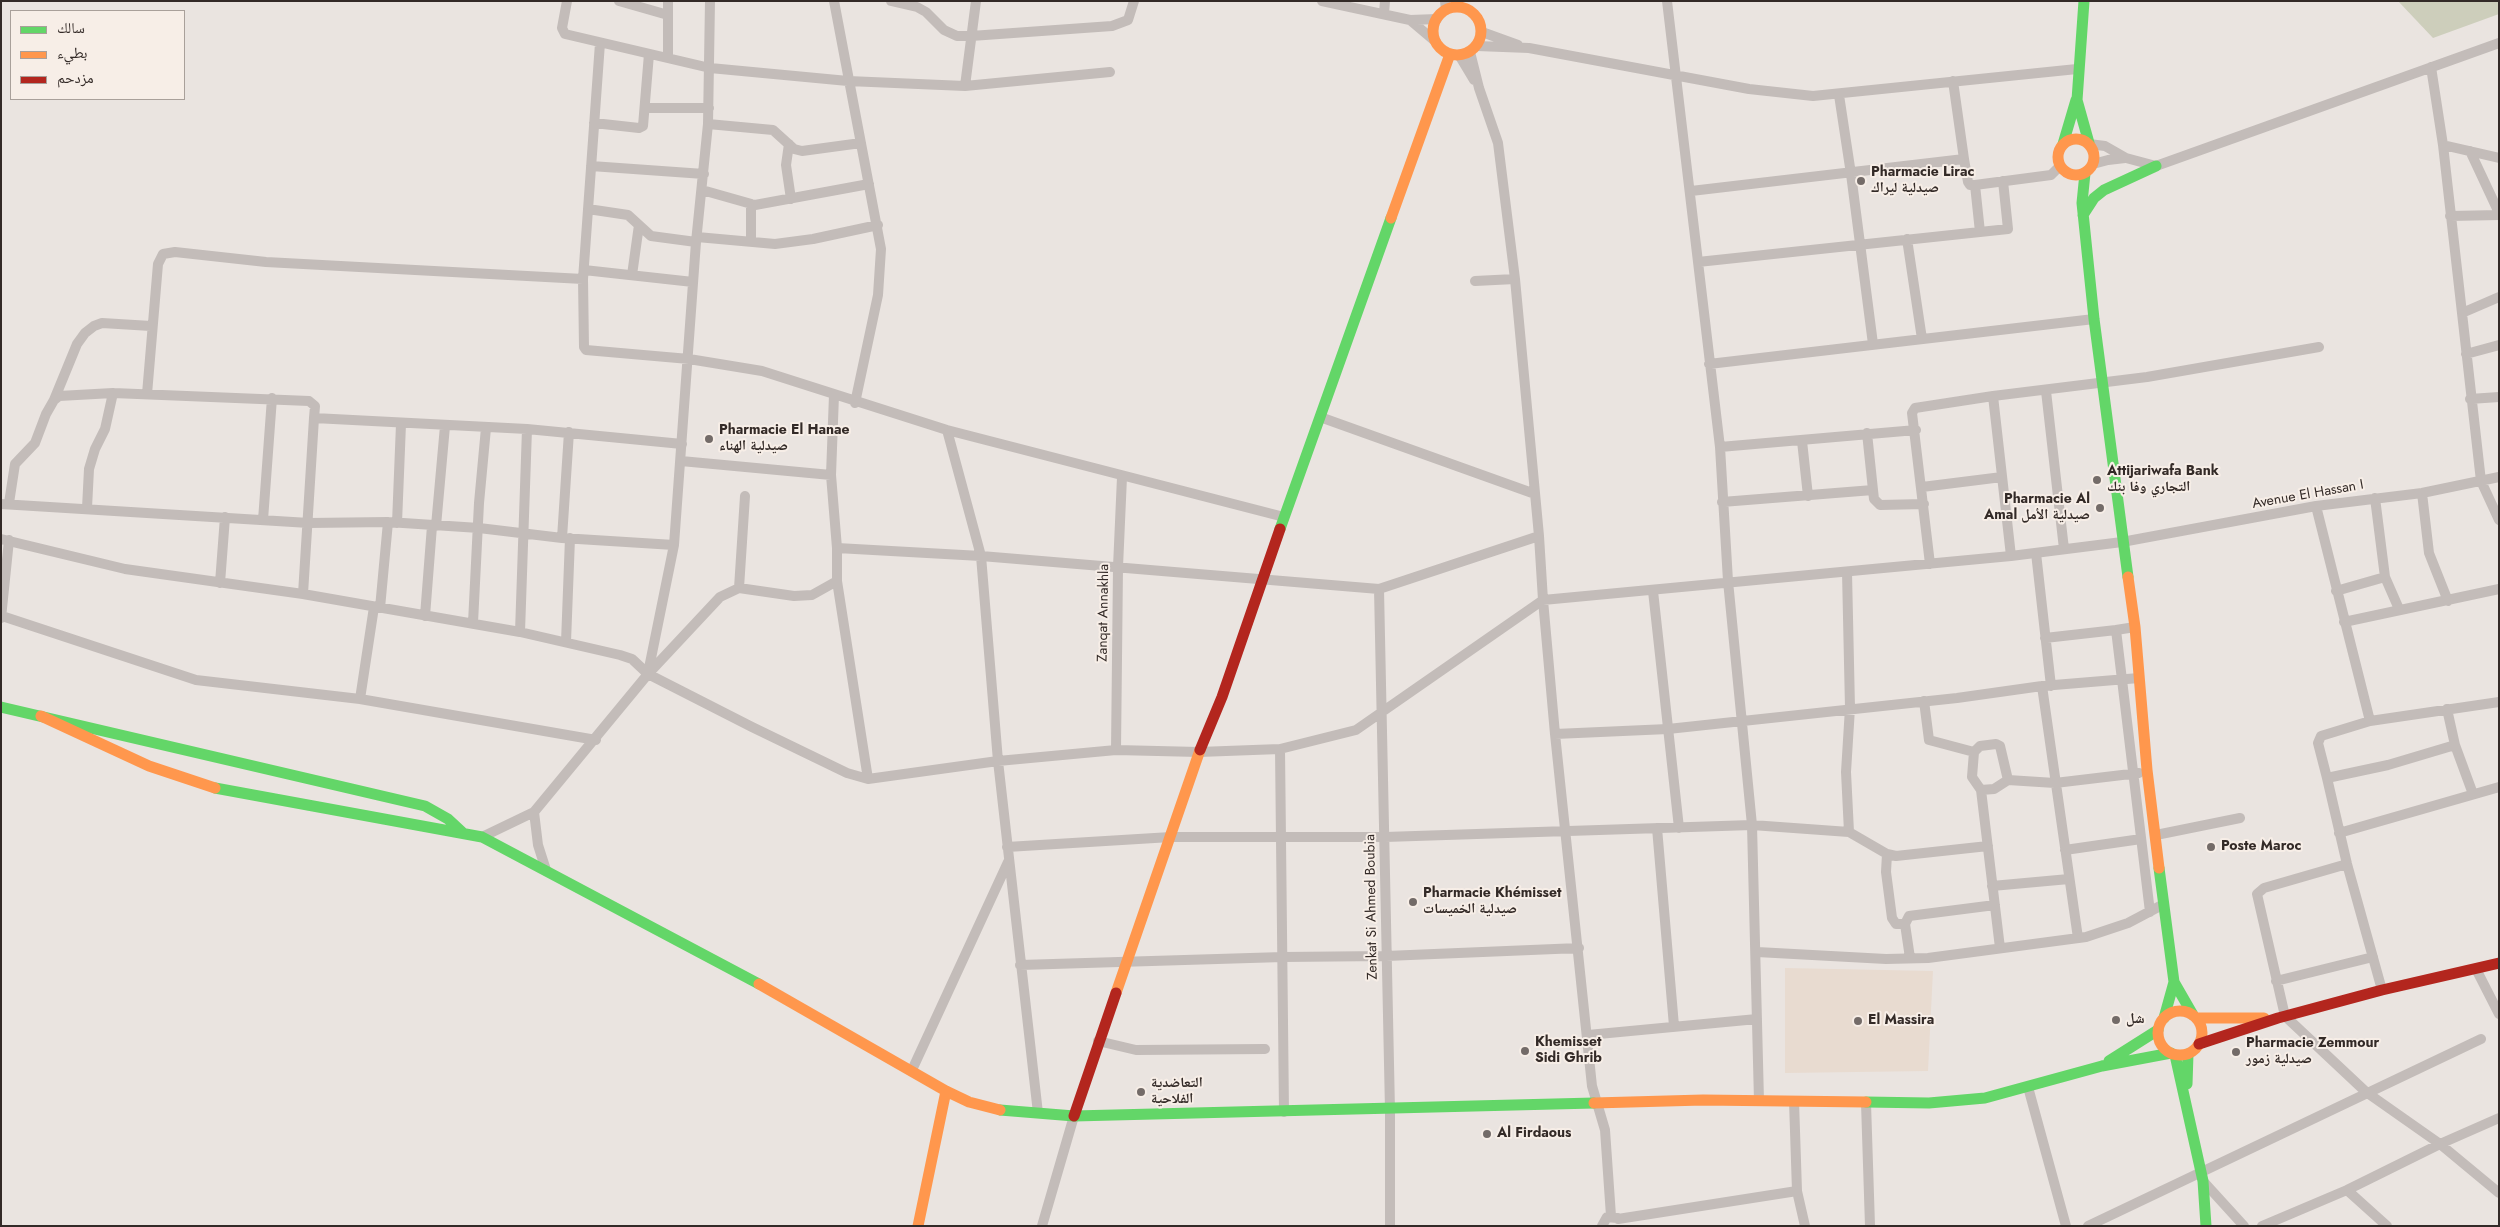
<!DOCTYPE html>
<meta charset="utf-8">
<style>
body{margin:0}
#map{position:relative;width:2500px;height:1227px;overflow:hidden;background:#eae4e0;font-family:Jost,"Noto Naskh Arabic",sans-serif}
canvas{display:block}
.frame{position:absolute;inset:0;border:2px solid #332a27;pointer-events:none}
.legend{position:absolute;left:10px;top:10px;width:175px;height:90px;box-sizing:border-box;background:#f7eee7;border:1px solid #a9a09a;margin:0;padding:6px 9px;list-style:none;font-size:15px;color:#332a27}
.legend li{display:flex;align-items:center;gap:10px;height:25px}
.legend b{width:25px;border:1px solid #a9a09a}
</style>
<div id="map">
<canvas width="2500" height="1227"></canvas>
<div class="frame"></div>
<ul class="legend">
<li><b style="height:6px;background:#63d668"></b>سالك</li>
<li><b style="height:6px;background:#ff974d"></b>بطيء</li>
<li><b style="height:6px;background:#b3261e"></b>مزدحم</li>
</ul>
</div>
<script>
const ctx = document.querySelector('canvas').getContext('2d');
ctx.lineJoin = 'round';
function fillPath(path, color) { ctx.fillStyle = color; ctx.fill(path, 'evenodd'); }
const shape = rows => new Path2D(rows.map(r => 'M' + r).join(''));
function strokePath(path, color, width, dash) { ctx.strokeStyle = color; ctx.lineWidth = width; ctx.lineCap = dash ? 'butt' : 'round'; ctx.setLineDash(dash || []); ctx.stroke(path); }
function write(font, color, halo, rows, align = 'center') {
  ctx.font = font + ' Jost,"Noto Naskh Arabic",sans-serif'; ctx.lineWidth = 4; ctx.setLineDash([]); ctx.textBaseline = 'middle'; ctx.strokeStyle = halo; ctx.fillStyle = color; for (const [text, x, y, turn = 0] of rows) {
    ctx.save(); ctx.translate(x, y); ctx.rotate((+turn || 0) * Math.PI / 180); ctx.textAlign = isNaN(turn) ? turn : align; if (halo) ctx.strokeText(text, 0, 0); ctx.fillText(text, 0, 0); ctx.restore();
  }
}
const green = shape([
 [2398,1,2499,1,2499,14,2433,38]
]);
const plaza = shape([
 [1785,968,1933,971,1928,1071,1785,1073]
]);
const street = shape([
 [567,1,562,28,565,34,710,68,848,81,965,86,1110,72],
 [619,1,668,15],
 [834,1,881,249,878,295,855,403],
 [891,1,917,7,926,12,944,30,957,36,971,36,1112,26,1128,20,1134,1],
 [1322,1,1410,20,1437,19],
 [1445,1,1446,10],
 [1667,1,1720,447,1728,581,1752,825,1759,1101],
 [1384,13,1385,1],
 [1410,20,1436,42],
 [1482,32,1518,45],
 [600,43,583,279,584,347,586,350,689,359,762,371,947,430,1284,517],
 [1477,46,1529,48,1749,89,1813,96,2077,69],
 [1470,52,1479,88,1498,143,1515,279,1539,536,1543,600,1555,734,1592,1086,1605,1130,1611,1216],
 [1459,55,1474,80],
 [668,57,668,1],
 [2431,67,2443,145,2481,481,2499,520],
 [965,86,976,1],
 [1839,95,1851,174,1873,344],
 [645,108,709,108],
 [594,123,639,128,643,126,649,54],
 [708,124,773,130,794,149,802,151,861,143],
 [789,144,786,165,791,199],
 [2089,144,2105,146,2126,158,2156,166,2499,43],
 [2443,145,2499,158],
 [2470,151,2499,213],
 [1964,159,1968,182,1970,185,1975,185],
 [2093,164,2108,160,2125,158],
 [591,166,704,174],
 [702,190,755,205,869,184],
 [1691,191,1964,159,1953,81],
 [588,209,628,215,651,236,696,242],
 [2450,216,2499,215],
 [1980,232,2008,229,2003,181],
 [697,237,775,244,813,239,878,225],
 [1907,239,1922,339],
 [751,242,751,204],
 [1698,262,1980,232,1975,185,2051,175,2060,166],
 [584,270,693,282],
 [632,275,639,225],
 [1475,281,1515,279],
 [2462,313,2499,297],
 [2466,354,2499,345],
 [1709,364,2094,319],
 [2046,391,2064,549],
 [147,394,158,264,163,254,175,252,266,262,583,279],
 [834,395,831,475,837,548],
 [1993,396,2011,556],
 [2470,399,2499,397],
 [54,400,77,344,85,333,94,326,102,323,151,326],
 [1320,417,1535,494],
 [314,418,527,429,682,444],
 [947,430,981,556,998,761,1038,1113],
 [1867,433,1873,490],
 [1802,441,1808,496],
 [1720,447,1916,430],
 [681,461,831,475],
 [1922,487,2002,477],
 [2422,493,2429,553,2448,601],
 [2375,498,2385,577,2399,609],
 [1722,502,1873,490,1874,499,1880,505,1924,504],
 [9,503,15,464,35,443,46,414,54,400,59,396,113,393,309,401,315,406,314,418,303,594],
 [1,504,309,523,388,522,479,528,562,538,674,545],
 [2316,506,2370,721],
 [87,508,89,469,95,449,105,429,113,393],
 [263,520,272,398],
 [397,523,401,424],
 [436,526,445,426],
 [562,538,569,432],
 [1,539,125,569,303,594,520,632,620,655,632,659,648,674,752,727,847,773,868,779,998,761,1116,750,1199,752,1280,749,1356,730,1543,600,2011,556,2122,542,2316,506,2422,493,2499,477],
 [2036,553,2051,686],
 [1930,564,1912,413,1915,408,1993,396,2147,377,2319,347],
 [1847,572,1850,708,1846,772,1849,832],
 [837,581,868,779],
 [220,583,225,517],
 [739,588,745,496],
 [1379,589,1390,1110,1390,1226],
 [1653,591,1679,828],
 [2336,591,2385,577],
 [380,608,388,522],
 [2,616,196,680,360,699,596,740],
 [425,616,432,526],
 [1,618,9,540],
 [2344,622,2499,589],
 [473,623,479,503,486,428],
 [2135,627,2116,630,2150,912],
 [520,632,527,429],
 [2045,638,2116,630],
 [566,642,570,538],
 [648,673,674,545,696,242,708,124,710,1],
 [2042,686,2078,938],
 [360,699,374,607],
 [1924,701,1929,740,1974,752],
 [2447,709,2455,745,2473,794],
 [1555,734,1668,729,1957,698,2042,686,2139,678],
 [1280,749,1284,1112],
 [1116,750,1118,567,1122,477],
 [2327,778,2318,743,2321,736,2370,721,2499,702],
 [1981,790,1994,789,2008,780,2055,783,2139,773],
 [534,812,538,845,546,870],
 [1657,828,1674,1026],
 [2339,833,2499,787],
 [2156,835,2240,818],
 [482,837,534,812,648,674,720,597,739,588,794,596,812,595,837,581,837,548,981,556,1379,589,1539,536],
 [1007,847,1171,837,1385,837,1752,825,1849,832,1887,854,1896,856,1988,846],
 [2065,850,2141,839],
 [1887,854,1886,872,1892,918,1896,924,1905,924],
 [2347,864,2264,888,2257,894,2285,1016,2366,1092,2440,1144,2499,1193],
 [1992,886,2069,879],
 [2000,948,1981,790,1972,777,1974,752,1980,746,1996,744,2000,746,2008,780],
 [1757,952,1886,959,1928,958,2086,937,2128,923,2164,904],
 [1910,958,1905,924,1909,916,1995,905],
 [1020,965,1283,957,1386,956,1579,948],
 [2476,969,2499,1014],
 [2276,981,2373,957],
 [2382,990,2347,864,2327,778,2388,765,2455,745],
 [1588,1035,1757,1019],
 [1098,1041,1136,1050,1265,1049],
 [912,1070,1008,862],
 [2028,1087,2066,1226],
 [1866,1103,1870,1226],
 [2203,1181,2244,1226],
 [2347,1190,2387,1226],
 [1797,1191,1805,1226],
 [1618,1219,1797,1191,1794,1101],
 [1042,1226,1074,1116],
 [1602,1226,1607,1217,1617,1218],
 [2088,1226,2481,1039],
 [2262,1226,2347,1190,2440,1144,2499,1118]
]);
const fast = shape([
 [2084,1,2077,100,2089,143],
 [2063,144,2076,100],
 [2085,173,2082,203,2094,319,2128,577],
 [2083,215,2094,198,2104,190,2156,166],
 [1280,529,1391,218],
 [1,707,425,806,448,819,462,832],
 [215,788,482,837,759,984],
 [2159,868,2174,982,2193,1015],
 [2164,1018,2174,982],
 [2175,1055,2203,1181,2206,1226],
 [2109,1061,2158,1030],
 [2187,1084,2188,1054],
 [1866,1102,1929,1103,1985,1098,2102,1066,2171,1053],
 [1000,1110,1074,1116,1594,1103]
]);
const slow = shape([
 '1433 31a24 24 0 1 1 48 0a24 24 0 1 1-48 0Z',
 '2058 157a18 18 0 1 1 36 0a18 18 0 1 1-36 0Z',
 [1391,218,1450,54],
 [2128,577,2135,627,2147,770,2159,868],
 [41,716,149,766,215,788],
 [759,984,946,1091,969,1102,1000,1110],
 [1116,993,1200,750],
 '2158 1033a22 22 0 1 1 44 0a22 22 0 1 1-44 0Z',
 [2196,1018,2264,1018],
 [1594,1103,1703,1100,1866,1102],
 [918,1226,946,1091]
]);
const jam = shape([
 [1200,750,1222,697,1280,529],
 [2199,1044,2278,1018,2382,990,2499,963],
 [1074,1116,1116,993]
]);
const markers = [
 [1861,181,5,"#736b68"],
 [709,439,5,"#736b68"],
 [2097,480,5,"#736b68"],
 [2100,508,5,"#736b68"],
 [2211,847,5,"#736b68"],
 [1413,902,5,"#736b68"],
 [2116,1020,5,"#736b68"],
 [1858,1021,5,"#736b68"],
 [1525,1051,5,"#736b68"],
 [2236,1052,5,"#736b68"],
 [1141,1092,5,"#736b68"],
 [1487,1134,5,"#736b68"]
];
const poiNames = [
 ["Pharmacie Lirac",1871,173],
 ["صيدلية ليراك",1871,189],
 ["Pharmacie El Hanae",719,431],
 ["صيدلية الهناء",719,447],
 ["Attijariwafa Bank",2107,472],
 ["التجاري وفا بنك",2107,488],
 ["Pharmacie Al",2090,500,"right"],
 ["Amal صيدلية الأمل",2090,516,"right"],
 ["Poste Maroc",2221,847],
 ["Pharmacie Khémisset",1423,894],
 ["صيدلية الخميسات",1423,910],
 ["شل",2126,1020],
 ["El Massira",1868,1021],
 ["Khemisset",1535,1043],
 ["Sidi Ghrib",1535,1059],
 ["Pharmacie Zemmour",2246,1044],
 ["صيدلية زمور",2246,1060],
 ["التعاضدية",1151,1084],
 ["الفلاحية",1151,1100],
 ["Al Firdaous",1497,1134]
];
const streetNames = [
 ["Avenue El Hassan I",2308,495,-10],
 ["Zanqat Annakhla",1104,613,-89],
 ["Zenkat Si Ahmed Boubia",1372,907,-91]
];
fillPath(green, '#cdcebb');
fillPath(plaza, '#e8dbd0');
strokePath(street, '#c3bcb9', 10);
strokePath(fast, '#63d668', 11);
strokePath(slow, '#ff974d', 11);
strokePath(jam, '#b3261e', 11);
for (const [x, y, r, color] of markers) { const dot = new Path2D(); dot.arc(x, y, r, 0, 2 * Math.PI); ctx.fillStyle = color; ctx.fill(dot); strokePath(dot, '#f7eee7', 2); }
write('bold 14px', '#332a27', '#f7eee7', poiNames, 'left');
write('14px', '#332a27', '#f7eee7', streetNames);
</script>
